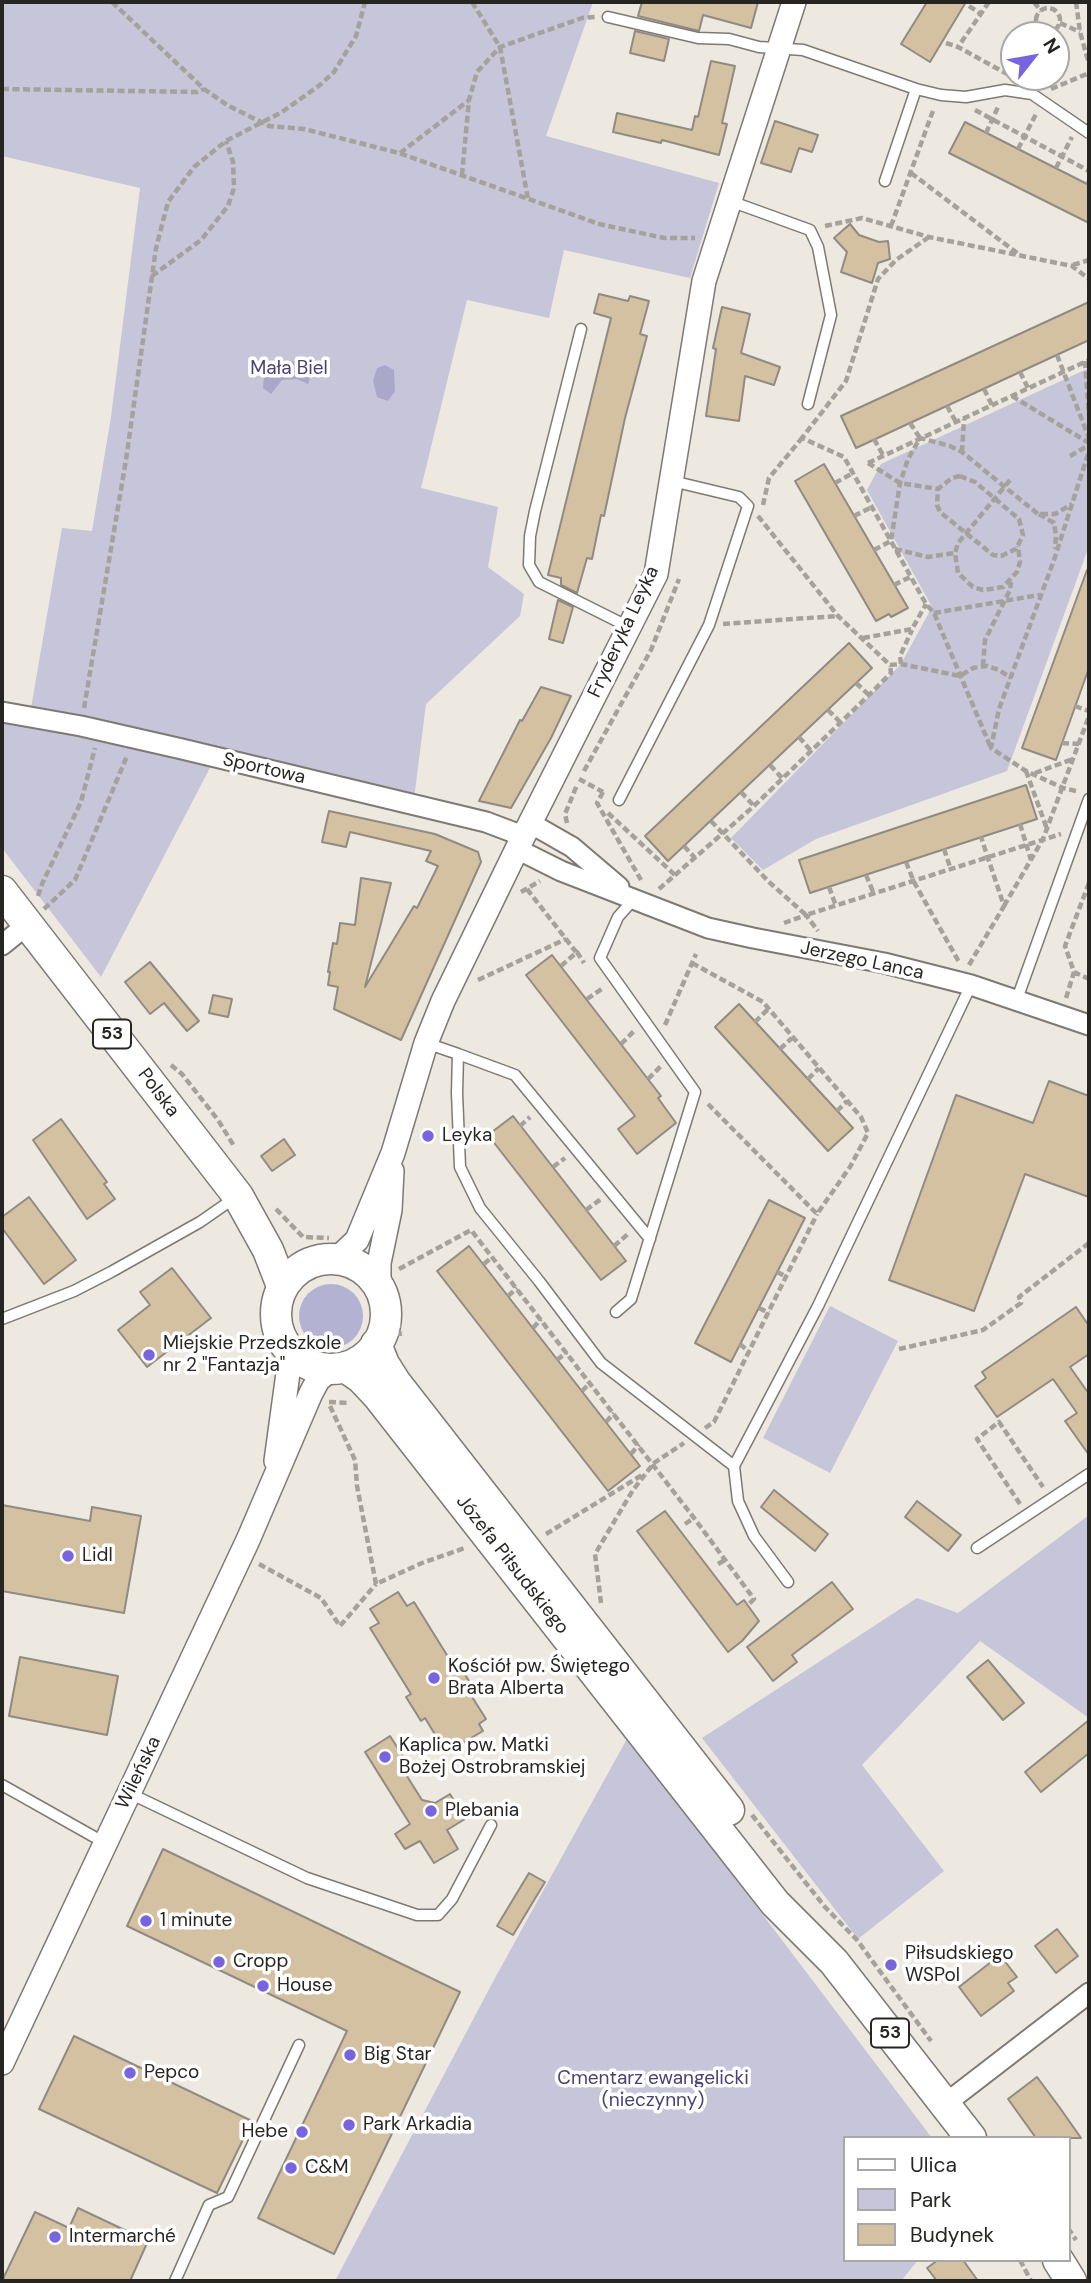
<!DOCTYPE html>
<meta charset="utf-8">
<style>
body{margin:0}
#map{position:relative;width:1091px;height:2283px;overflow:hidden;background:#ede8e0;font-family:"DM Sans",sans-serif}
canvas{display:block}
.frame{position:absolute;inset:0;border:4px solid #272522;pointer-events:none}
.legend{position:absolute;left:843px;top:2136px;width:228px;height:126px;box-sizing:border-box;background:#fff;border:2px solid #a9a8a7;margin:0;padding:9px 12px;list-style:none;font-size:21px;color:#272522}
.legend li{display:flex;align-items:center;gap:14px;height:35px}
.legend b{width:35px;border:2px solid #a9a8a7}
.north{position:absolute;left:1000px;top:21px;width:70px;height:70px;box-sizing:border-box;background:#fff;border:2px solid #a9a8a7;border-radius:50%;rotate:59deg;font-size:19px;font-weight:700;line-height:28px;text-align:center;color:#272522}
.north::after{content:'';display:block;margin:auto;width:24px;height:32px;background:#7964df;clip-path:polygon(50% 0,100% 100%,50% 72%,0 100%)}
</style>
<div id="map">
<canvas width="1091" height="2283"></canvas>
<div class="frame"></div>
<ul class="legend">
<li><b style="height:9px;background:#fff"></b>Ulica</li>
<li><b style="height:19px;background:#c6c5da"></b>Park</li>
<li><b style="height:19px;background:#d4c1a2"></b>Budynek</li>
</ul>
<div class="north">N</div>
</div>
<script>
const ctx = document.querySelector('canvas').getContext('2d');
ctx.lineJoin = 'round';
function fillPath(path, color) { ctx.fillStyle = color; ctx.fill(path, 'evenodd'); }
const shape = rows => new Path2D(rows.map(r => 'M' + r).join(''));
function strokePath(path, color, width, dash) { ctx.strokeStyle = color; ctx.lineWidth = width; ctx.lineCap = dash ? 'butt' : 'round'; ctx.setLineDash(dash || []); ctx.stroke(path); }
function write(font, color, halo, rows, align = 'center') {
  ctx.font = font + ' "DM Sans",sans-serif'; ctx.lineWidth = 7; ctx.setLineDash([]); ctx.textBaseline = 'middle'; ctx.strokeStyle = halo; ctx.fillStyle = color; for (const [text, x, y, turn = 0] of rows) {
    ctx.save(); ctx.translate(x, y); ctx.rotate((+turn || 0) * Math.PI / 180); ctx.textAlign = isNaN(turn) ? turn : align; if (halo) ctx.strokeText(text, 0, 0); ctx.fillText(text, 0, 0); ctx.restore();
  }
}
const green = shape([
 [2,2,593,2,546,136,719,183,690,278,564,250,549,318,467,300,421,488,498,507,488,567,524,594,520,616,426,704,414,799,31,708,62,528,92,531,111,417,140,188,2,156],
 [1089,368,1089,546,1007,771,816,839,763,870,731,838,901,664,932,607,867,490,881,464],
 [2,721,213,762,101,977,2,848],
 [830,1306,898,1341,830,1473,763,1438],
 [1089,1515,1089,1718,980,1641,862,1765,944,1871,858,1939,702,1738,917,1598,958,1613],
 [628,1737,932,2138,844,2138,844,2260,918,2260,901,2281,335,2281,495,1978]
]);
const forest = shape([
 '299 1316a32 32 0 1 1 64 0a32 32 0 1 1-64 0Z'
]);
const water = shape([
 [302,360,314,367,308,384,297,379,282,380,271,394,263,388,264,376,289,362],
 [385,365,394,370,395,391,388,401,377,397,373,381,377,368]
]);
const building = shape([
 [642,2,758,2,751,28,703,15,699,31,638,16,642,2],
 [927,2,966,2,930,62,901,44,927,2],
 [635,31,669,39,664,61,630,53,635,31],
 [711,61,735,66,722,123,727,124,719,155,662,140,661,143,613,132,617,113,692,130,695,116,698,117,711,61],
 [775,121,818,135,812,152,799,148,791,172,761,163,775,121],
 [965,122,1089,185,1089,223,949,153,965,122],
 [850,224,859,235,879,242,888,241,890,259,878,263,872,283,841,272,847,252,834,238,850,224],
 [599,294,628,301,630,296,649,301,640,334,647,336,625,418,604,516,601,515,592,559,587,558,577,593,561,585,561,578,548,575,611,318,594,313,599,294],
 [1089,302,1089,340,856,448,841,416,1089,302],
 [722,307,750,314,741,353,780,367,774,385,745,376,739,421,706,416,716,349,713,348,722,307],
 [824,464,908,608,891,617,889,614,876,621,795,481,824,464],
 [1087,570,1089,571,1089,668,1056,760,1022,748,1087,570],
 [558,600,573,607,563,643,549,639,558,600],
 [849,643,872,668,668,861,645,836,849,643],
 [541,687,571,696,551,738,511,808,479,801,520,720,522,721,541,687],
 [1026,785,1037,819,810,893,799,860,1026,785],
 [329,811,435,834,478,852,481,862,401,1040,334,1009,338,987,328,985,330,972,328,972,333,943,337,944,340,923,355,925,361,878,391,883,365,987,414,906,417,908,438,866,426,861,431,851,350,832,346,847,322,842,329,811],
 [552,955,661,1096,658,1098,676,1123,637,1154,618,1129,635,1116,526,975,552,955],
 [150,962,199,1021,187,1031,164,1003,150,1014,125,982,150,962],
 [213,995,232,999,228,1017,209,1013,213,995],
 [739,1004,853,1128,828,1151,715,1027,739,1004],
 [1049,1081,1089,1096,1089,1197,1025,1174,974,1311,889,1280,956,1095,1033,1123,1049,1081],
 [513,1116,626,1261,601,1280,488,1135,513,1116],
 [61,1119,107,1182,104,1184,115,1199,87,1219,33,1140,61,1119],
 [284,1139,295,1155,272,1171,261,1156,284,1139],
 [29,1197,76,1260,44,1284,2,1228,2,1217,29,1197],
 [769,1200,805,1218,731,1362,695,1343,769,1200],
 [469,1246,640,1466,608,1491,437,1271,469,1246],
 [172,1268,211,1318,147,1367,118,1330,150,1305,140,1292,172,1268],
 [1076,1307,1089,1326,1089,1354,1070,1367,1089,1394,1089,1455,1065,1421,1077,1413,1053,1379,997,1417,975,1386,986,1378,982,1372,1076,1307],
 [774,1490,828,1534,815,1551,761,1507,774,1490],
 [917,1501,961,1535,948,1551,905,1517,917,1501],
 [2,1505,90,1521,92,1507,141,1516,124,1613,2,1591,2,1505],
 [665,1511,737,1605,744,1600,759,1621,742,1641,728,1652,637,1531,665,1511],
 [832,1582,853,1609,792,1655,797,1662,773,1681,747,1647,832,1582],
 [398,1592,407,1606,414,1602,455,1668,459,1665,474,1689,469,1692,486,1719,479,1724,483,1731,454,1748,450,1742,442,1746,425,1718,421,1721,406,1697,411,1694,370,1628,379,1623,370,1609,398,1592],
 [20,1657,118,1676,107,1735,9,1716,20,1657],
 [988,1660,1024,1703,1003,1720,967,1677,988,1660],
 [1089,1720,1089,1753,1041,1792,1025,1772,1089,1720],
 [390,1736,406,1761,400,1765,422,1800,435,1803,450,1794,465,1819,447,1830,458,1849,434,1863,420,1841,405,1849,395,1834,410,1824,365,1752,390,1736],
 [163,1849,460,1992,334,2254,258,2218,347,2031,127,1926,163,1849],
 [529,1873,545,1882,513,1935,497,1926,529,1873],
 [1057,1929,1078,1956,1056,1973,1035,1946,1057,1929],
 [1000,1955,1017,1977,1008,1983,1014,1991,981,2016,959,1987,1000,1955],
 [74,2036,252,2121,217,2193,39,2109,74,2036],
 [1037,2077,1060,2108,1081,2138,1036,2138,1008,2099,1037,2077],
 [78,2208,148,2241,130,2281,2,2281,35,2212,69,2228,78,2208],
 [938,2260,963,2260,978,2281,937,2281,927,2268,938,2260]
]);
const path = shape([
 [112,2,204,89,227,105,269,126,304,129,399,153,599,224,664,238,695,238],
 [472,2,500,47,528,199],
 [989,2,958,47,1009,75],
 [1034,2,1041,11],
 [1076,2,1080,32,1089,64],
 [969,6,981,14],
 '1036 20a12 12 0 1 1 24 0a12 12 0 1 1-24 0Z',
 [1060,23,1080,32],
 [946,43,958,47],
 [2,89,197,92,204,89],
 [1051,89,1089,73],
 [975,110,1089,171],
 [986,133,998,107],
 [1018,149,1036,114],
 [400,153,468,101],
 [1056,168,1072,137],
 [911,173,1021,256],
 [462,175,469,100,477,72,500,47,582,18,596,17],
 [1088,184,1089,181],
 [825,226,862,218,929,237,1072,266,1089,279],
 [891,226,934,108],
 [929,237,896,260,878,279,846,381,802,438,844,457,926,604,934,613,991,748],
 [1073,265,1089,260],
 [152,276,201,240,228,206,234,188,233,162,226,141],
 [1057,355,1089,438],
 [1085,361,1089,415],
 [1020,372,1028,388],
 [984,389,992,405],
 [1012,396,1089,443],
 [947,406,956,422],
 [910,423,920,438],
 [874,439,883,455],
 [962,452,964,419],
 [1070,456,1089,445],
 [868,463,1089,360],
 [868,463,900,483,938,489],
 [960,476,975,482,1019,519,1023,535,1016,549,1001,556,993,555,940,512,937,505,938,489,952,478,960,476],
 [1010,480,958,543,955,553,958,573,973,587,983,590,1003,587,1017,572,1020,562,1018,546],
 [835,483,853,473],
 [763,505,769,478,802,438],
 [1039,514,1054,523,1056,535,1055,549],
 [758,516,838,616,890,665,901,664,960,676,973,668,987,666,999,670,1011,678],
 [854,516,872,507],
 [895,549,928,557,955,553],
 [874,550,891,541,900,483,908,459,920,438,950,446,962,452,1038,514,1055,514,1072,504],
 [894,585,910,577],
 [934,613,1039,595],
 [723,624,837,616],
 [863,638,912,629,926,604],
 [901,664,900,656,912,630],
 [983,666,985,640,1010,590,1011,582],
 [856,683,869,695],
 [1075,706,1089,711],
 [84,708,126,460,156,248,168,202,194,167,226,141,282,112,320,85,334,72,356,36,365,2],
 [828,710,840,722],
 [799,737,811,751],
 [1062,743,1079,744],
 [770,765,782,778],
 [584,771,651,650,679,579],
 [1026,771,1047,829],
 [1035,773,1073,759],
 [579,779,603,792],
 [1076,791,1063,788,1026,771,991,748,999,709,1054,560,1089,451],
 [603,792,597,803,641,880],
 [741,792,754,806],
 [608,813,675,875],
 [711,821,769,882,806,915,1061,834],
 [567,823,565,814,577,785],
 [1020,824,1031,860],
 [684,846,695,858],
 [944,849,951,870],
 [906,862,914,882,959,962],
 [866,875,874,894],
 [1089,883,1065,946,1074,972,1089,979],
 [829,887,836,906],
 [527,889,576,952],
 [659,889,754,806,869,695,891,673,890,665],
 [521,892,540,881],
 [38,896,42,884,81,802,95,748],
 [1004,906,1043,839,1089,716],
 [44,909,75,880,127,756],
 [784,923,806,915,818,931],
 [692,963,763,1002,861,1117,868,1133,850,1167,817,1214,708,1104],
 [969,965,1004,906,981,837],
 [561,966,577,952,584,963],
 [478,980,566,939],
 [1066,998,1074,972],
 [587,999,603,988,602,987],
 [755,1022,768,1009],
 [665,1025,696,954],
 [621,1044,635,1030],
 [780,1049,792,1038],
 [171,1065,182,1074,218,1120,234,1146],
 [648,1079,661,1066],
 [808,1079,819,1068],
 [837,1111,847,1101],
 [520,1126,530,1117],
 [553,1167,565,1158],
 [276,1209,303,1237,329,1238],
 [586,1210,601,1199],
 [614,1246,628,1234],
 [484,1264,492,1257],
 [399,1269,471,1230,694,1518,754,1599,748,1605],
 [777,1272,787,1277],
 [508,1296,517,1288],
 [395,1300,400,1336],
 [268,1305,271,1334],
 [759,1308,769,1313],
 [533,1328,541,1319],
 [740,1344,750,1353],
 [899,1349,983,1330,1021,1303,1019,1297,1089,1243],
 [557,1360,567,1352],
 [582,1391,591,1382],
 [329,1402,349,1403],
 [330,1406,355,1460,357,1486,376,1584,422,1563,465,1548],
 [606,1422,614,1413],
 [705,1428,714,1422,817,1214],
 [631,1454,639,1444],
 [1020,1504,977,1439,999,1422,1043,1487],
 [685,1524,694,1518],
 [546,1534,642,1475],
 [259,1564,321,1598,340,1626,376,1584],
 [718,1564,725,1560],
 [601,1603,595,1554,633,1490,654,1463,684,1443],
 [752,1815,825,1907,857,1940,931,2041],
 [1068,2228,1076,2240],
 [1020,2260,1031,2281]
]);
const service = shape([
 [608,17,698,38,729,39,759,47,803,50,916,89],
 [885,181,916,89,941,95,966,97,1005,90,1032,94,1089,133],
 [730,201,810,230,818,247,831,315,808,404],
 [581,329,535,511,530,536,529,565,539,582,629,627],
 [619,800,709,625,748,506,739,497,672,481],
 [1017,999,1089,799],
 [426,1043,458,1054,457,1093,460,1167,480,1208,539,1281,601,1363,734,1466,738,1501,754,1536,788,1582],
 [458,1054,515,1075,650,1239],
 [616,1312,631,1299,695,1092,600,958,618,917,634,899],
 [2,1319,74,1291,111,1272,200,1222,236,1197],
 [734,1466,818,1306,971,985],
 [977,1548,1089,1474],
 [2,1785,105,1843],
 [129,1793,307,1878,417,1915,438,1915,452,1899,491,1825],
 [175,2281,209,2205,228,2197,299,2045]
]);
const minor = shape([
 [2,712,81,726,182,749,486,822,523,836],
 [530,823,572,847,619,887],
 [517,849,561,871,708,928,753,938,884,963,971,985,1089,1025],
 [2,945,28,924],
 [945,2104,1089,1993]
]);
const tertiary = shape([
 [337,1259,357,1240,393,1153,426,1043,443,1001,517,849,656,574,704,281,794,2],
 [379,1286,379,1263,390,1210,392,1171],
 [276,1461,289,1366,287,1347],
 [2,2063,248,1540,311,1393,318,1380,331,1369]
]);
const primary = shape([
 [2,891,238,1196,268,1250,282,1286],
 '276 1314a55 55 0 1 1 110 0a55 55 0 1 1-110 0Z',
 [376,1344,384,1364,396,1383,729,1810],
 [345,1367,361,1378,378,1396,775,1903,834,1962,971,2138],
 [1058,2260,1071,2281]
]);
const markers = [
 [428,1136,7,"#7964df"],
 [149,1355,7,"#7964df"],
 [68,1556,7,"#7964df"],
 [434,1678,7,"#7964df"],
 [385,1757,7,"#7964df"],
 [431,1811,7,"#7964df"],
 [146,1921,7,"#7964df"],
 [219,1962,7,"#7964df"],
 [891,1965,7,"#7964df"],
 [263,1986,7,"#7964df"],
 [350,2055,7,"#7964df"],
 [130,2073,7,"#7964df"],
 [349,2125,7,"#7964df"],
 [302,2132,7,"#7964df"],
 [291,2168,7,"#7964df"],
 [55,2237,7,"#7964df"]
];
const shields = [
 [112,1034,38],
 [890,2033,38]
];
const shieldNames = [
 ["53",112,1034],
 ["53",890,2033]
];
const parkNames = [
 ["Mała Biel",289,369],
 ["Cmentarz ewangelicki",653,2079],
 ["(nieczynny)",653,2101]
];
const streetNames = [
 ["Fryderyka Leyka",624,632,-65],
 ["Sportowa",264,769,13],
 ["Jerzego Lanca",862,961,12],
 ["Polska",158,1093,53],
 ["Józefa Piłsudskiego",512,1565,52],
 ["Wileńska",139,1773,-64]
];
const poiNames = [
 ["Leyka",442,1136],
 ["Miejskie Przedszkole",163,1344],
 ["nr 2 \"Fantazja\"",163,1366],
 ["Lidl",82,1556],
 ["Kościół pw. Świętego",448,1667],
 ["Brata Alberta",448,1689],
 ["Kaplica pw. Matki",399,1746],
 ["Bożej Ostrobramskiej",399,1768],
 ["Plebania",445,1811],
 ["1 minute",160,1921],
 ["Piłsudskiego",905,1954],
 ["WSPol",905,1976],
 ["Cropp",233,1962],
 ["House",277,1986],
 ["Big Star",364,2055],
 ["Pepco",144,2073],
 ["Park Arkadia",363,2125],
 ["Hebe",288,2132,"right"],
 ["C&M",305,2168],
 ["Intermarché",69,2237]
];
fillPath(green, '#c6c5da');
fillPath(forest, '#b3b2d3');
fillPath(water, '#aaa8c9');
fillPath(building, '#d4c1a2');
strokePath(building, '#8f8b83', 2);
strokePath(service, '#7e7972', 13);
strokePath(minor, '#7e7972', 23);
strokePath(tertiary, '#7e7972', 26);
strokePath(primary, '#7e7972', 33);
strokePath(path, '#a5a19b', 4.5, [7, 3.5]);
strokePath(service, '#fff', 10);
strokePath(minor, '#fff', 19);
strokePath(tertiary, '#fff', 23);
strokePath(primary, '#fff', 30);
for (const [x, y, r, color] of markers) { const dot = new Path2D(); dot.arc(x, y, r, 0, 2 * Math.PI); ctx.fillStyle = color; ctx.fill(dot); strokePath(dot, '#fff', 2.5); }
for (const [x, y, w] of shields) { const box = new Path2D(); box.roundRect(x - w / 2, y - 14.5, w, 29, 5); ctx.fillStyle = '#fff'; ctx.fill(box); strokePath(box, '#272522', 2); }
write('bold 18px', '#272522', null, shieldNames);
write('19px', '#474271', '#fff', parkNames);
write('19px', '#272522', '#fff', streetNames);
write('19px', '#272522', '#fff', poiNames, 'left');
</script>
